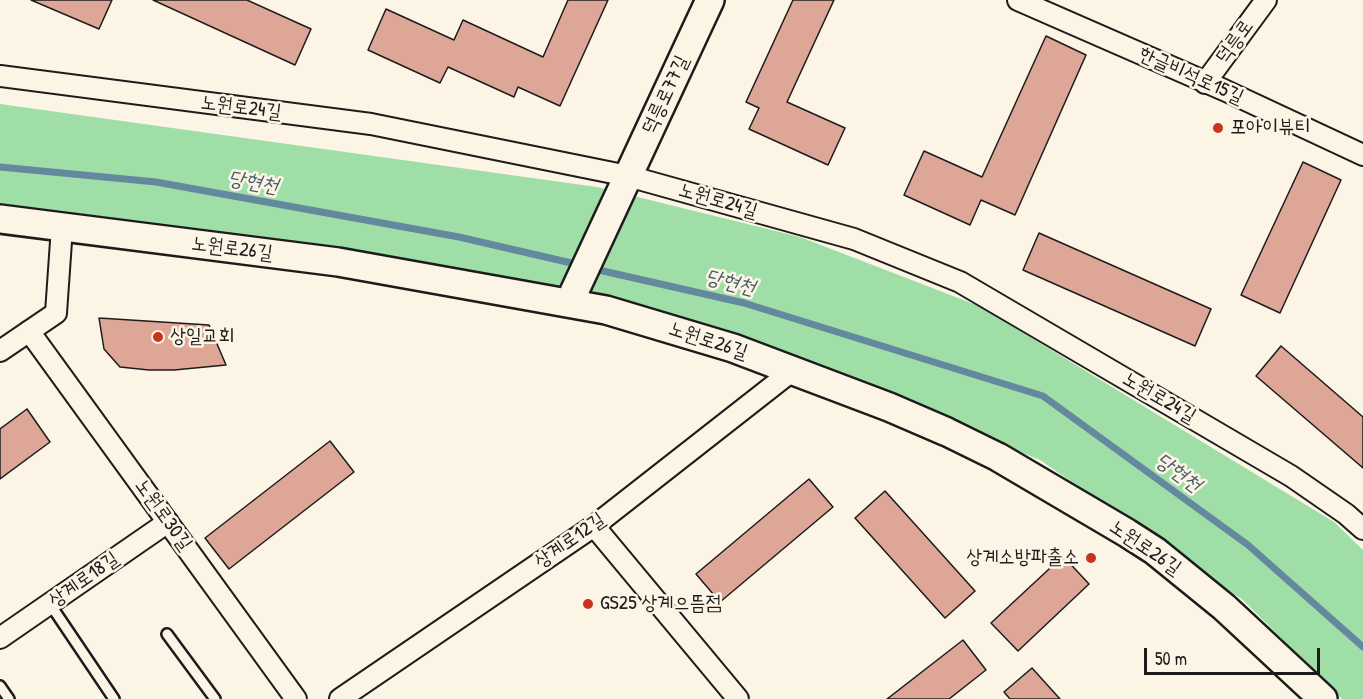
<!DOCTYPE html>
<meta charset="utf-8">
<style>
body{margin:0}
#map{position:relative;width:1363px;height:699px;overflow:hidden;background:#fcf5e5;font-family:"Patrick Hand",sans-serif}
canvas{display:block}
.scale{position:absolute;left:1144px;top:648px;width:176px;height:27px;box-sizing:border-box;border:3px solid #1c1c1c;border-top:0;padding-left:8px;font-size:18px;line-height:21px;white-space:nowrap;color:#1c1c1c;-webkit-text-stroke:4px #fcf5e5;paint-order:stroke}
</style>
<div id="map">
<canvas width="1363" height="699"></canvas>
<div class="scale">50 m</div>
</div>
<script>
const ctx = document.querySelector('canvas').getContext('2d');
ctx.lineJoin = 'round';
function fillPath(path, color) { ctx.fillStyle = color; ctx.fill(path, 'evenodd'); }
const shape = rows => new Path2D(rows.map(r => 'M' + r).join(''));
function strokePath(path, color, width, dash) { ctx.strokeStyle = color; ctx.lineWidth = width; ctx.lineCap = dash ? 'butt' : 'round'; ctx.setLineDash(dash || []); ctx.stroke(path); }
function write(font, color, halo, rows, align = 'center') {
  ctx.font = font + ' "Patrick Hand","Poor Story",sans-serif'; ctx.lineWidth = 5; ctx.setLineDash([]); ctx.textBaseline = 'middle'; ctx.strokeStyle = halo; ctx.fillStyle = color; for (const [text, x, y, turn = 0] of rows) {
    ctx.save(); ctx.translate(x, y); ctx.rotate((+turn || 0) * Math.PI / 180); ctx.textAlign = isNaN(turn) ? turn : align; if (halo) ctx.strokeText(text, 0, 0); ctx.fillText(text, 0, 0); ctx.restore();
  }
}
const green = shape([
 [0,104,597,187,800,237,979,306,1334,522,1363,550,1363,699,1342,699,1243,600,1040,460,785,356,0,208]
]);
const stream = shape([
 [0,167,156,182,459,237,580,265],
 [590,268,744,303,1043,396,1248,545,1363,647]
]);
const building = shape([
 [31,0,112,0,99,29,31,0],
 [153,0,247,0,311,29,295,65,153,0],
 [568,0,608,0,560,106,518,87,514,97,448,67,440,83,368,50,386,9,454,40,463,20,543,57,568,0],
 [793,0,834,0,787,102,845,128,828,165,749,129,759,108,746,102,793,0],
 [1046,36,1086,55,1015,215,981,200,970,225,904,195,924,151,982,177,1046,36],
 [1303,162,1341,180,1280,313,1241,295,1303,162],
 [1039,233,1211,309,1195,346,1023,270,1039,233],
 [99,318,209,325,226,365,174,370,149,370,120,367,104,349,99,318],
 [1281,346,1363,417,1363,468,1256,376,1281,346],
 [27,409,50,442,0,479,0,429,27,409],
 [330,441,354,472,229,569,205,538,330,441],
 [809,479,833,507,720,602,696,574,809,479],
 [885,491,975,591,945,618,855,518,885,491],
 [1063,556,1089,584,1018,651,991,623,1063,556],
 [963,640,986,670,949,699,887,699,963,640],
 [1032,668,1060,699,1010,699,1004,692,1032,668]
]);
const lane = shape([
 [50,604,114,699],
 [167,634,215,699],
 [0,686,9,699]
]);
const street = shape([
 [1018,0,1224,90,1363,155],
 [0,76,371,124,628,176,854,239,960,282,1291,476,1346,514,1363,529],
 [1205,83,1266,0],
 [29,331,296,699],
 [0,351,56,313,62,227],
 [594,526,738,699],
 [0,638,168,522],
 [340,699,594,526,792,371]
]);
const secondary = shape([
 [0,219,338,262,606,310,733,348,889,407,947,432,998,457,1127,533,1155,551,1224,607,1323,699],
 [569,303,710,0]
]);
const markers = [
 [1218,128,6,"#c8321e"],
 [158,337,6,"#c8321e"],
 [1091,558,6,"#c8321e"],
 [588,604,6,"#c8321e"]
];
const streetNames = [
 ["덕릉로",1235,42,-54],
 ["한글비석로15길",1191,76,24],
 ["덕릉로77길",666,95,-65],
 ["노원로24길",241,108,7],
 ["노원로24길",718,201,16],
 ["노원로26길",232,249,7],
 ["노원로26길",708,341,18],
 ["노원로24길",1159,398,30],
 ["노원로30길",163,515,54],
 ["상계로12길",570,541,-35],
 ["노원로26길",1145,548,34],
 ["상계로18길",84,580,-35]
];
const poiNames = [
 ["포아이뷰티",1230,128],
 ["상일교회",170,337],
 ["상계소방파출소",1079,558,"right"],
 ["GS25 상계으뜸점",600,604]
];
const waterNames = [
 ["당현천",253,183,10],
 ["당현천",730,283,14],
 ["당현천",1178,473,36]
];
fillPath(green, '#9fdea7');
strokePath(stream, '#64899e', 7);
fillPath(building, '#dea697');
strokePath(building, '#1c1c1c', 1.5);
strokePath(lane, '#1c1c1c', 14);
strokePath(street, '#1c1c1c', 24);
strokePath(secondary, '#1c1c1c', 32);
strokePath(lane, '#fcf5e5', 9);
strokePath(street, '#fcf5e5', 20);
strokePath(secondary, '#fcf5e5', 27);
for (const [x, y, r, color] of markers) { const dot = new Path2D(); dot.arc(x, y, r, 0, 2 * Math.PI); ctx.fillStyle = color; ctx.fill(dot); strokePath(dot, '#fcf5e5', 2); }
write('20px', '#1c1c1c', '#fcf5e5', streetNames);
write('20px', '#1c1c1c', '#fcf5e5', poiNames, 'left');
write('italic 21px', '#465b68', '#fcf5e5', waterNames);
</script>
